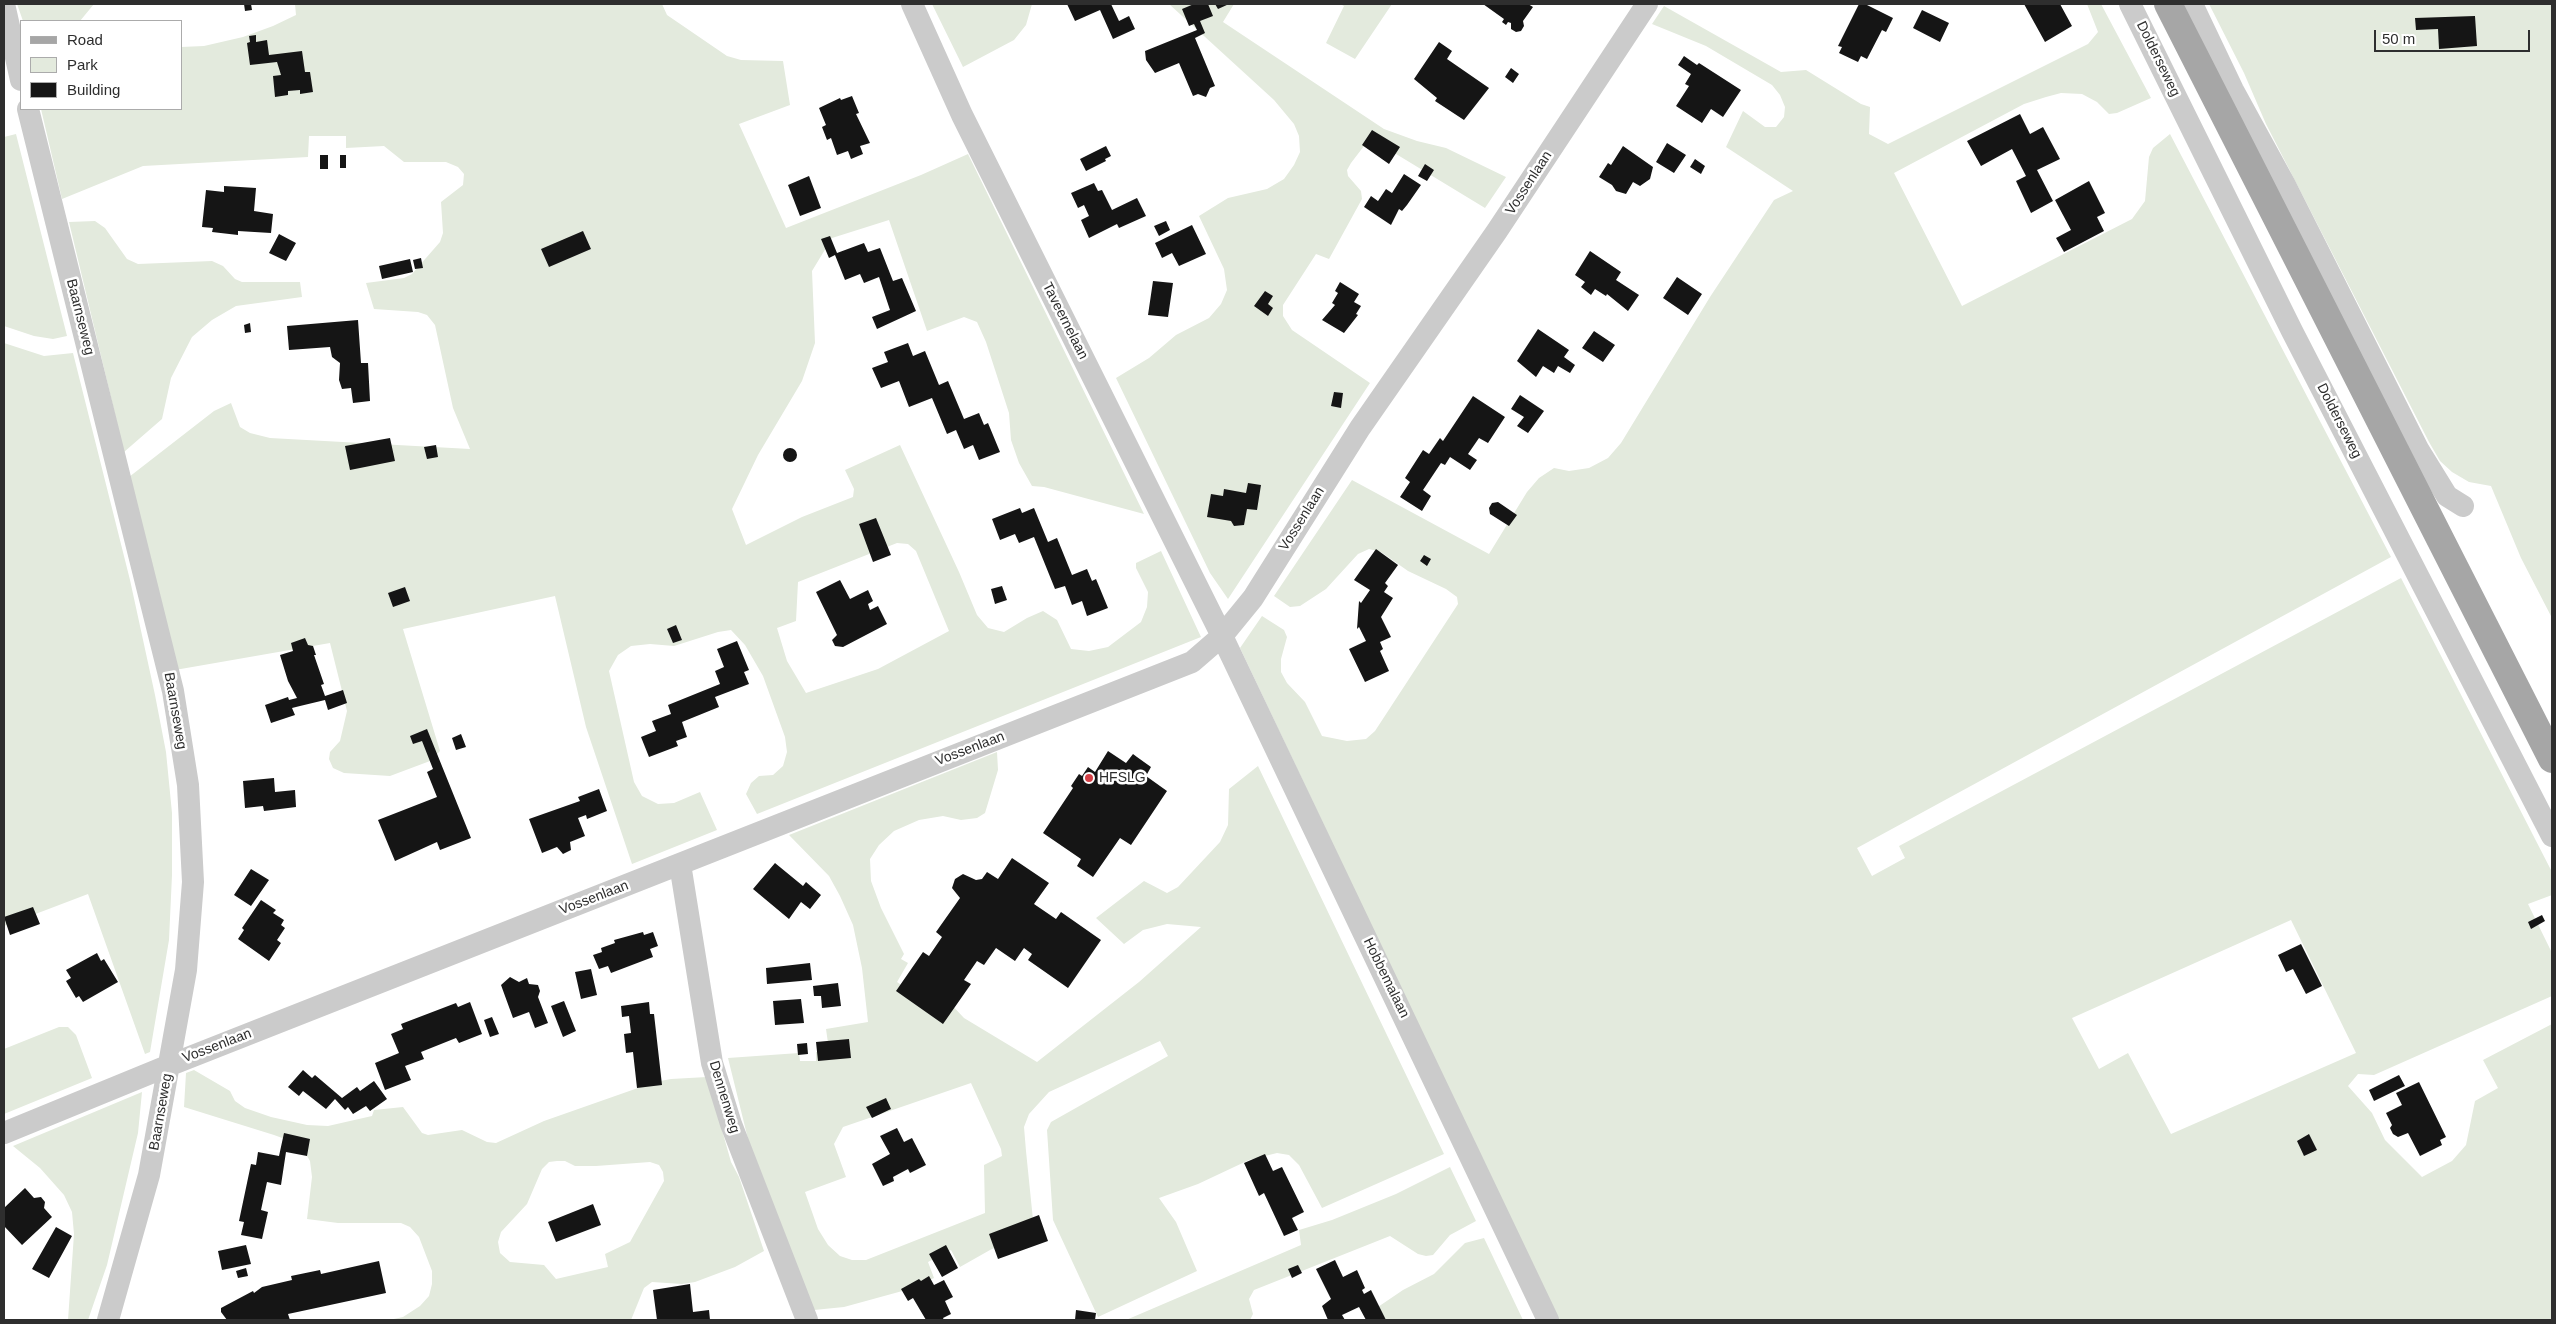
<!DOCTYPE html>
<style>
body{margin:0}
#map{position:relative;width:2556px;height:1324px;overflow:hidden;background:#fff;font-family:Arial,sans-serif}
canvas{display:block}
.frame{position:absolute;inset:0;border:5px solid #2e2e2e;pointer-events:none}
.legend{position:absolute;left:20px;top:20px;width:162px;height:90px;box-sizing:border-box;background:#fff;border:1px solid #ababab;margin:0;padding:6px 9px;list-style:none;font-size:15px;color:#2e2e2e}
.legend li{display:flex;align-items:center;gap:10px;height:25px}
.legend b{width:25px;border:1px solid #ababab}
.scale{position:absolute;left:2374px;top:30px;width:156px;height:22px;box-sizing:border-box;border:2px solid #2e2e2e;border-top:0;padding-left:6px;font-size:15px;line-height:18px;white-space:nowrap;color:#2e2e2e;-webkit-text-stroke:4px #fff;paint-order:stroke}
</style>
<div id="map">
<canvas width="2556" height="1324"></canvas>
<div class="frame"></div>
<ul class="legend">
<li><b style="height:6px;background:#a6a6a6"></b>Road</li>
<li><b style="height:14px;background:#e3eadd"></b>Park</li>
<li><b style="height:14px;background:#151515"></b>Building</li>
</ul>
<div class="scale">50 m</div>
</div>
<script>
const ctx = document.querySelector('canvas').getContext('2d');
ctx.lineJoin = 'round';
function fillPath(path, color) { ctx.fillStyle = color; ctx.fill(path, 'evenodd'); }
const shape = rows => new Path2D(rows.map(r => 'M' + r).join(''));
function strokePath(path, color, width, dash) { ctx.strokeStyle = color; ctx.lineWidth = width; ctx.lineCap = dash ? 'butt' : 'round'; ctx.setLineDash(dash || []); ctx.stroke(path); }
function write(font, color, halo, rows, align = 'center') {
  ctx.font = font + ' Arial,sans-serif'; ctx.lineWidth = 5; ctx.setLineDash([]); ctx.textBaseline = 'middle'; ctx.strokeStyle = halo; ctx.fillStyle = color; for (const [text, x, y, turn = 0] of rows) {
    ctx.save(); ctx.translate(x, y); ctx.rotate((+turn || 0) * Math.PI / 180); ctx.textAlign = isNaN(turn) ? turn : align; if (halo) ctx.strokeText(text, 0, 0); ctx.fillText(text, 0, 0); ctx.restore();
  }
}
const green = shape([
 [17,4,94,4,80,21,23,21],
 [295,4,662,4,667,15,727,56,741,60,783,61,790,105,739,124,786,228,921,175,968,154,1144,514,1044,487,1032,486,1019,463,1011,440,1009,413,986,342,977,322,964,317,927,331,889,220,832,238,812,271,815,343,802,381,758,455,732,509,746,545,802,517,853,497,854,489,845,470,900,445,959,572,977,615,988,628,1004,632,1027,618,1043,611,1057,620,1071,649,1089,651,1108,647,1141,622,1147,607,1148,592,1136,568,1136,563,1161,551,1201,637,757,814,746,794,751,783,759,776,773,775,783,766,787,752,785,737,763,676,745,645,731,630,718,632,674,646,650,644,631,646,618,655,609,671,634,782,642,796,658,804,674,803,700,792,717,830,632,864,586,727,555,596,403,629,440,751,430,761,390,776,344,773,333,768,329,759,330,752,340,741,347,711,330,643,175,670,129,477,214,411,231,403,240,427,250,433,270,438,470,449,453,408,435,325,427,315,418,312,374,309,366,283,404,278,412,274,440,242,443,233,441,202,463,185,464,174,458,167,446,162,404,162,384,146,346,148,346,136,309,136,308,157,143,166,62,199,41,109,181,109,181,47,204,46,243,37,273,26,296,15],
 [897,543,908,544,916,551,949,631,878,669,806,693,787,661,777,628,796,621,798,582],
 [932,4,1032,4,1026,25,1014,40,963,67],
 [1169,4,1234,4,1223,22,1384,129,1417,141,1446,148,1506,177,1485,208,1373,140,1364,146,1351,163,1347,170,1348,176,1361,191,1362,199,1329,259,1316,254,1283,305,1283,316,1292,330,1370,383,1228,599,1210,573,1116,378,1149,358,1176,335,1209,318,1221,304,1227,290,1224,269,1199,216,1228,198,1267,189,1284,179,1294,165,1300,152,1299,136,1294,124,1274,100],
 [1340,4,1392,4,1355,59,1326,43,1344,6],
 [2087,4,2101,4,2151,98,2117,113,2109,114,2097,102,2082,94,2061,93,2046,97,2024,104,1894,173,1962,306,2132,219,2145,201,2149,157,2153,148,2170,134,2391,557,1857,848,1872,876,1905,858,1899,846,2401,578,2552,872,2552,895,2528,904,2552,953,2552,996,2374,1075,2358,1074,2348,1086,2372,1113,2385,1140,2422,1177,2452,1161,2466,1145,2475,1101,2498,1088,2483,1060,2552,1024,2552,1320,1558,1320,1240,648,1262,616,1284,630,1287,637,1281,659,1281,672,1287,683,1305,702,1322,736,1347,741,1366,739,1375,731,1458,604,1457,597,1446,589,1408,571,1381,552,1369,549,1358,554,1326,589,1300,606,1290,607,1274,596,1352,480,1489,554,1527,492,1539,478,1554,468,1569,471,1589,468,1608,458,1621,443,1710,297,1774,200,1793,191,1726,147,1743,111,1765,127,1776,127,1784,117,1785,107,1780,95,1772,85,1706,46,1652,24,1664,6,1781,72,1806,70,1861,104,1870,107,1869,134,1888,144,2088,44,2098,32],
 [2291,920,2356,1053,2171,1134,2128,1053,2099,1069,2072,1018],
 [2209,4,2552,4,2552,618,2521,558,2491,486,2469,482,2452,472,2440,461,2429,442,2266,124,2244,73],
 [16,134,67,336,53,339,34,336,4,326,4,137],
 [95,221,105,228,127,259,138,264,212,261,223,266,235,279,242,282,300,282,302,297,236,306,212,320,192,337,171,378,162,419,124,452,69,222],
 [4,343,44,356,73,353,130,580,155,695,166,752,172,813,172,875,169,940,150,1052,145,1054,88,894,4,926],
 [997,752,998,770,985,813,977,818,961,820,943,816,919,820,894,831,879,845,870,859,871,881,881,908,904,954,901,959,908,963,897,982,922,999,932,984,964,1018,1037,1062,1139,982,1201,927,1167,924,1143,930,1124,944,1096,918,1144,881,1167,893,1178,887,1220,842,1228,825,1229,789,1258,766,1444,1154,1322,1208,1299,1165,1289,1155,1277,1153,1249,1160,1198,1184,1159,1198,1176,1222,1197,1271,1098,1317,1053,1220,1047,1130,1051,1122,1168,1056,1160,1041,1049,1092,1029,1114,1024,1127,1026,1151,1033,1220,1037,1228,990,1250,960,1267,951,1250,928,1262,934,1278,906,1290,844,1307,814,1310,749,1143,728,1058,799,1053,800,1061,816,1061,816,1052,829,1050,826,1029,868,1022,862,968,853,925,840,896,829,876,789,835],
 [971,1083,1001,1149,1002,1156,984,1165,985,1213,866,1260,852,1260,840,1256,828,1245,818,1229,805,1192,846,1177,834,1144,843,1127],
 [59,1027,68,1027,76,1035,92,1078,4,1114,4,1049],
 [194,1070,230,1091,235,1101,245,1108,271,1117,307,1125,328,1126,372,1116,374,1110,403,1107,422,1133,428,1135,462,1130,487,1142,496,1143,544,1121,655,1082,671,1079,707,1077,731,1162,739,1177,764,1251,735,1267,695,1282,682,1284,652,1282,644,1288,631,1320,389,1320,403,1317,420,1306,429,1296,432,1284,432,1271,419,1237,410,1227,401,1223,338,1223,307,1219,312,1177,310,1161,304,1151,296,1143,274,1135,184,1107,186,1073],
 [557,1161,565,1161,575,1166,596,1166,650,1162,659,1165,663,1172,664,1181,630,1242,605,1254,608,1267,556,1279,544,1265,510,1262,500,1253,498,1242,501,1232,527,1204,542,1169,549,1162],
 [142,1092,138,1133,107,1265,88,1320,68,1320,74,1234,72,1212,64,1195,40,1168,13,1146],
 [1450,1167,1476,1221,1450,1235,1433,1255,1426,1256,1418,1254,1390,1236,1254,1290,1249,1299,1253,1314,1250,1320,1126,1320,1301,1245,1299,1230,1332,1220,1396,1194],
 [1484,1238,1523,1320,1382,1320,1375,1309,1403,1290,1434,1274,1465,1243]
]);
const building = shape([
 [244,4,251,4,252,10,245,11],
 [1067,4,1111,4,1119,21,1129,16,1135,29,1113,39,1100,10,1075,21],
 [1194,4,1208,4,1213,16,1200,21,1205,33,1195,38,1215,86,1210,88,1206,97,1198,94,1193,96,1179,63,1155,73,1146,60,1145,51,1197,30,1194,24,1189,26,1182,9],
 [1215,4,1229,4,1218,9],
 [1483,4,1528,4,1533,7,1523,21,1524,26,1521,31,1516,32,1511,29,1511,23,1508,22,1506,25,1502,22,1504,19],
 [1859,4,1865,4,1893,18,1886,32,1882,30,1867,59,1861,56,1858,62,1839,53,1842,47,1838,46],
 [2024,4,2060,4,2072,26,2045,42],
 [1922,10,1949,23,1940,42,1913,28],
 [2475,16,2477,46,2439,49,2438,29,2416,30,2415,18],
 [256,35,256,42,267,40,269,55,302,51,305,72,310,72,313,92,300,94,300,90,288,91,288,95,275,97,273,76,281,75,277,62,250,65,247,43,250,42,249,36],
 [1439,42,1452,51,1447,59,1489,88,1464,120,1435,101,1437,98,1414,79],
 [1684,56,1697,65,1699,63,1741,90,1723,117,1711,109,1702,123,1676,106,1689,86,1685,84,1691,74,1678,65],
 [1511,68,1519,74,1513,83,1505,77],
 [852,96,859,113,856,114,870,143,860,146,863,154,851,159,848,151,837,155,831,138,827,140,822,127,826,125,819,108,840,98,841,100],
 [2020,114,2030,134,2043,127,2060,159,2037,170,2053,201,2031,213,2016,181,2026,176,2012,149,1981,166,1967,141],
 [1372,130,1400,147,1389,164,1362,145],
 [1667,143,1686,155,1674,173,1656,162],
 [1106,146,1111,156,1105,159,1106,161,1086,171,1080,159],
 [1623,146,1653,167,1650,179,1640,186,1633,182,1626,194,1616,191,1612,185,1599,177,1608,163,1611,165],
 [320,155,328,155,328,169,320,169],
 [340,155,346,155,346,168,340,168],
 [1695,159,1705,166,1701,174,1690,167],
 [1425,164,1434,170,1427,181,1418,176],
 [1404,174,1421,185,1407,205,1402,211,1399,209,1391,225,1364,207,1371,196,1378,201,1386,189,1392,193],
 [809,176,821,208,800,216,788,185],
 [2089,181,2105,213,2097,217,2104,231,2064,252,2056,238,2071,230,2055,200],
 [1094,183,1098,191,1102,190,1112,210,1137,198,1146,216,1119,228,1117,224,1089,238,1081,220,1089,216,1084,205,1078,208,1071,193],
 [224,186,256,188,254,211,273,214,271,233,238,231,238,235,212,232,213,228,202,227,206,190,224,192],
 [1166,221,1170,230,1159,236,1154,226],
 [1192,225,1206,254,1179,266,1172,253,1162,258,1155,243],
 [583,231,591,249,549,267,541,249],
 [279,234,296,243,286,261,269,253],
 [830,236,837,253,864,243,868,252,880,248,893,281,902,278,916,311,877,329,872,317,890,310,879,277,864,283,860,274,845,280,835,255,829,258,821,239],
 [1590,251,1621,272,1616,280,1639,295,1628,311,1607,294,1606,296,1595,289,1591,295,1581,287,1585,282,1575,275],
 [421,258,423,268,415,269,413,260],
 [410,259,413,272,382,279,379,266],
 [1677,277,1702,294,1688,315,1663,298],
 [1153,281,1173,283,1168,317,1148,315],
 [1340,282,1359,294,1354,302,1361,306,1356,314,1358,315,1344,333,1322,320,1335,305,1332,303,1338,293,1335,291],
 [1265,291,1273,296,1268,304,1273,308,1268,316,1254,306],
 [358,320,361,363,368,363,370,401,353,403,351,388,342,389,339,380,340,363,332,357,330,347,289,350,287,326],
 [250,323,251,332,245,333,244,325],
 [1538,329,1569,350,1564,357,1575,365,1570,373,1558,366,1554,373,1543,366,1536,377,1517,361],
 [1594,331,1615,345,1603,362,1582,348],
 [908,343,913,356,925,351,939,385,948,381,964,419,979,413,984,425,988,423,1000,452,979,460,973,445,964,449,956,430,947,434,932,398,909,407,899,381,881,388,872,368,888,362,884,352],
 [1334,392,1343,393,1341,408,1331,406],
 [1520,395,1544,411,1528,433,1517,426,1524,417,1511,409],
 [1473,396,1505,417,1488,443,1479,438,1468,454,1477,460,1470,470,1450,457,1445,465,1441,463,1423,490,1431,496,1422,511,1400,497,1410,482,1405,478,1423,450,1429,454,1440,438,1443,441],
 [390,438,395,461,350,470,345,446],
 [436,445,438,457,427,459,424,447],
 '783 455a7 7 0 1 1 14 0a7 7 0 1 1-14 0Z',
 [1248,483,1261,485,1257,510,1247,509,1244,525,1234,526,1231,521,1207,517,1211,494,1223,496,1224,489,1246,493],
 [1498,502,1517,515,1509,526,1490,514,1489,508,1492,503],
 [1020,508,1022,513,1034,508,1048,542,1057,538,1072,575,1087,569,1092,581,1096,579,1108,608,1087,616,1082,601,1072,605,1065,586,1055,589,1034,537,1019,543,1015,534,1000,540,992,519],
 [876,518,891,555,873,562,859,524],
 [1376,549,1398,565,1385,583,1388,586,1384,592,1393,598,1381,617,1391,637,1380,642,1383,649,1380,651,1389,671,1365,682,1349,649,1366,641,1359,627,1357,629,1359,601,1361,603,1370,590,1354,580],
 [1424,555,1431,559,1427,566,1420,561],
 [840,580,850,599,868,590,873,601,868,604,870,610,878,606,887,624,843,647,835,646,832,640,837,635,816,592],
 [1002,586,1007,600,995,604,991,589],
 [405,587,410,601,393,607,388,593],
 [676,625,682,640,673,643,667,629],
 [305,638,308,645,313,646,316,655,314,655,324,684,321,685,325,696,343,690,347,703,328,710,325,700,300,706,292,708,295,715,271,723,265,705,288,697,289,700,297,698,288,681,280,655,293,651,291,643],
 [737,641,749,670,744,672,749,684,715,697,719,707,682,722,687,737,676,741,678,746,649,757,641,737,656,731,652,721,671,714,668,705,720,684,715,671,724,667,717,649],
 [427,729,471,838,440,850,437,842,395,861,378,820,437,797,427,772,433,769,422,741,413,744,410,736],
 [461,734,466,747,456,750,452,738],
 [1108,751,1126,763,1133,754,1137,757,1151,767,1146,776,1167,791,1131,845,1120,838,1093,877,1077,866,1081,859,1043,833,1073,788,1071,786,1079,774,1082,776,1088,767,1095,772],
 [274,778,275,792,295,790,296,807,264,811,263,806,245,808,243,781],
 [599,789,607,811,587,819,586,815,578,818,585,836,570,842,571,850,563,854,557,847,542,853,529,819,580,801,578,797],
 [1012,858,1049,883,1034,904,1056,919,1061,912,1101,940,1068,988,1028,960,1032,954,1024,948,1015,961,996,948,984,965,977,961,964,980,971,984,943,1024,896,991,923,952,929,956,942,937,936,932,960,898,952,888,955,879,963,874,976,880,982,879,987,872,998,879],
 [775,863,803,886,806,882,821,895,810,909,801,902,789,919,753,889],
 [251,869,269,880,251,906,234,895],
 [261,900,276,910,273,913,284,920,281,925,285,928,277,940,281,943,269,961,238,939,244,930,242,928],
 [33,907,40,924,10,935,4,917],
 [2542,915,2545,921,2531,929,2528,922],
 [643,932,644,935,653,932,658,946,650,949,653,957,611,973,608,966,599,969,593,955,602,952,601,948,615,943,614,940],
 [2301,944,2322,986,2306,994,2293,969,2286,972,2278,955],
 [97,953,101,961,104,959,118,982,83,1002,79,996,76,998,66,981,71,978,66,970],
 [810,963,812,980,767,984,766,968],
 [591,969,597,995,581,999,575,972],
 [510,977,519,982,527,978,529,984,538,985,540,991,538,997,548,1023,535,1028,529,1012,513,1018,501,985],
 [838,983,841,1006,822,1008,821,996,814,996,813,986],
 [801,999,804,1023,775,1025,773,1001],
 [564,1001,576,1031,563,1037,551,1006],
 [470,1002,482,1034,459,1043,456,1038,421,1052,424,1059,405,1066,411,1080,385,1090,375,1063,399,1053,391,1034,403,1029,401,1024,456,1003,458,1007],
 [649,1002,650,1014,654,1014,662,1085,637,1088,633,1052,626,1053,624,1034,631,1033,629,1016,622,1017,621,1006],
 [492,1017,499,1034,490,1037,484,1020],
 [849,1039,851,1058,818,1061,816,1042],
 [807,1043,808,1054,798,1055,797,1044],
 [303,1070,312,1078,315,1075,342,1098,357,1087,360,1091,374,1081,387,1099,370,1111,366,1106,353,1114,348,1107,345,1110,335,1099,326,1109,303,1091,299,1096,288,1087],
 [2399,1075,2405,1086,2374,1101,2369,1090],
 [2419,1082,2446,1137,2440,1140,2442,1145,2420,1156,2408,1133,2398,1137,2393,1134,2390,1128,2392,1125,2386,1113,2402,1105,2396,1093],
 [886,1098,891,1109,872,1118,866,1107],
 [897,1128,904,1142,912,1138,926,1165,910,1173,908,1169,893,1177,894,1181,883,1186,872,1164,890,1154,880,1136],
 [284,1133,310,1139,307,1156,286,1152,281,1185,267,1182,261,1210,268,1212,262,1239,241,1235,244,1222,239,1221,251,1164,256,1165,258,1152,279,1156],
 [2309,1134,2317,1150,2304,1156,2297,1141],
 [1265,1154,1273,1171,1282,1167,1304,1212,1292,1218,1298,1230,1284,1236,1264,1193,1259,1196,1244,1163],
 [25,1188,34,1198,41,1197,45,1202,44,1208,52,1217,22,1245,4,1226,4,1208],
 [593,1204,601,1225,556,1242,548,1222],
 [1039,1215,1048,1241,998,1259,989,1234],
 [56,1227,72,1236,49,1278,32,1269],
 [246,1245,251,1264,222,1270,218,1251],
 [946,1245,958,1268,942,1277,929,1254],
 [1335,1260,1343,1277,1357,1270,1365,1288,1362,1290,1364,1294,1371,1290,1386,1320,1366,1320,1359,1307,1342,1315,1345,1320,1328,1320,1322,1306,1331,1299,1316,1269],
 [379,1261,386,1293,288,1314,290,1320,227,1320,221,1312,221,1308,253,1291,254,1293,262,1287,292,1280,291,1276,320,1270,321,1274],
 [1298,1265,1302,1273,1292,1278,1288,1269],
 [246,1268,248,1276,238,1278,236,1271],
 [929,1276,934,1285,944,1280,953,1297,945,1301,951,1314,943,1318,944,1320,926,1320,913,1298,908,1301,901,1289,919,1279,921,1281],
 [690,1284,693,1312,709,1310,710,1320,657,1320,653,1290],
 [1076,1310,1096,1313,1095,1320,1075,1320]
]);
const minor = shape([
 [4,4,21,80],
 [912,4,962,115,1222,636,1548,1320],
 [2130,4,2292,331,2552,836],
 [2192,4,2233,90,2284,183,2418,449,2447,496,2463,506],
 [28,109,173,691,188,785,193,882,186,970,149,1175,108,1320],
 [680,864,712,1063,731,1124,807,1320],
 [4,1133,170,1065,1192,662,1222,636,1253,598,1360,428,1497,231,1647,4]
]);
const major = shape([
 [2168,4,2552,759]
]);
const markers = [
 [1089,778,5,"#d54047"]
];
const streetNames = [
 ["Dolderseweg",2158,59,64],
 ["Vossenlaan",1529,183,-57],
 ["Baarnseweg",80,317,76],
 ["Taveernelaan",1065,321,63],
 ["Dolderseweg",2339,421,63],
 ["Vossenlaan",1302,519,-58],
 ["Baarnseweg",175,711,80],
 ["Vossenlaan",970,749,-21],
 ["Vossenlaan",594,898,-21],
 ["Hobbemalaan",1386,978,64],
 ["Vossenlaan",217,1046,-21],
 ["Dennenweg",724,1097,73],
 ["Baarnseweg",161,1112,-80]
];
const poiNames = [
 ["HFSLG",1099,778]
];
fillPath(green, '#e3eadd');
fillPath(building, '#151515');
strokePath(minor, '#cbcbcb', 22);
strokePath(major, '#a6a6a6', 28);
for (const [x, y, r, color] of markers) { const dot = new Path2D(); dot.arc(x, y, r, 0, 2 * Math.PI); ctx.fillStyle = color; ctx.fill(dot); strokePath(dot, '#fff', 2); }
write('14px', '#2e2e2e', '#fff', streetNames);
write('14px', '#2e2e2e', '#fff', poiNames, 'left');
</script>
